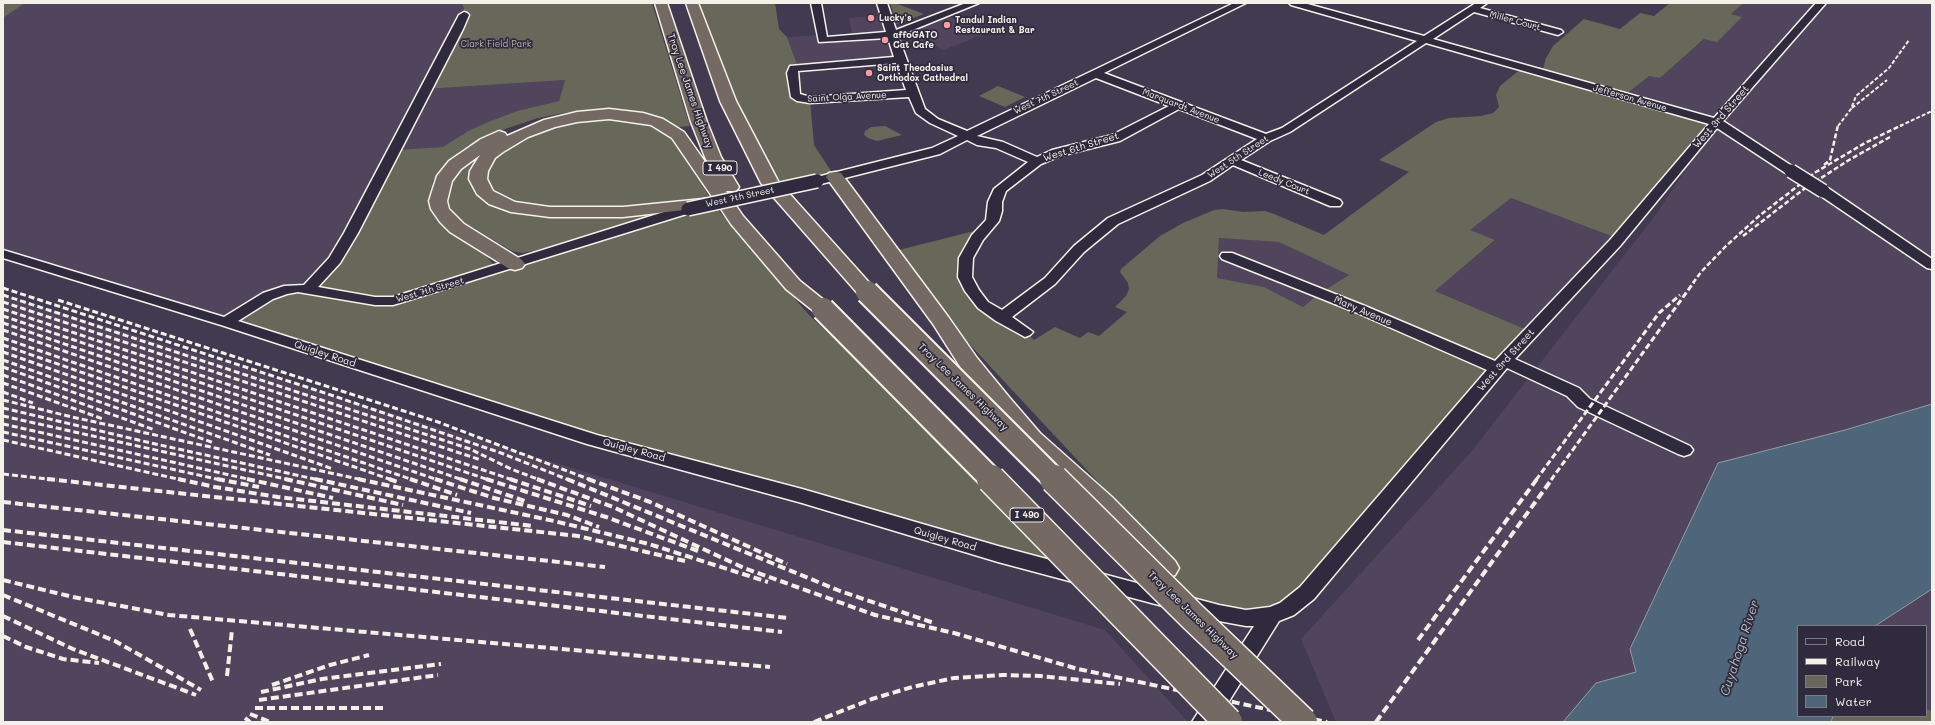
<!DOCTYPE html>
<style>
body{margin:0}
#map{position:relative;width:1935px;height:725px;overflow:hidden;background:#423a50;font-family:Mali,sans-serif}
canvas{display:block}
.frame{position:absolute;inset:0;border:4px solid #f4f1e8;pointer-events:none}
.legend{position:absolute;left:1797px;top:625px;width:130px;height:92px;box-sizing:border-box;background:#2f2a3d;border:1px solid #7e7a81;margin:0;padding:5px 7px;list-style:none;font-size:12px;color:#f4f1e8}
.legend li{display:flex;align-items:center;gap:8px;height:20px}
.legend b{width:20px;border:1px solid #7e7a81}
</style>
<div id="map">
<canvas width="1935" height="725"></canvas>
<div class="frame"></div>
<ul class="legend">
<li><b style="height:5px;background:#2f2a3d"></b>Road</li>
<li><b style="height:5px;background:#f4f1e8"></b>Railway</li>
<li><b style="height:11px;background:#676859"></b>Park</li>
<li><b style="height:11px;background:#4f667a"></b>Water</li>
</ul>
</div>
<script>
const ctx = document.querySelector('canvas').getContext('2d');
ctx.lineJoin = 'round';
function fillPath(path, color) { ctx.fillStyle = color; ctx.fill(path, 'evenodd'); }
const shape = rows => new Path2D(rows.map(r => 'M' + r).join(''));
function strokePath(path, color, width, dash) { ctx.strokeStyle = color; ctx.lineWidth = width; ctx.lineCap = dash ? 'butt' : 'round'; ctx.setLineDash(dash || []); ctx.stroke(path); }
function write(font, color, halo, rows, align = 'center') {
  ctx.font = font + ' Mali,sans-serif'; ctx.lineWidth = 3.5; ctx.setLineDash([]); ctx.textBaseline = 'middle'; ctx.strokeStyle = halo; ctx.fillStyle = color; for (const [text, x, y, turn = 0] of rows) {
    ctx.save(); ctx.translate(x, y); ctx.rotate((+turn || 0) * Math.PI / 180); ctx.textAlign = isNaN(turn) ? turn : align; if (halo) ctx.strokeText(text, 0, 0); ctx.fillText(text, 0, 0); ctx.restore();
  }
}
const built = shape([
 [25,3,462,3,464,9,463,18,427,89,565,80,559,101,517,111,488,122,468,131,443,147,395,150,351,233,309,288,226,322,3,254,3,18],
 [1744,3,1932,3,1932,722,1336,722,1301,639,1471,452,1657,213,1716,123,1624,97,1649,75,1660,78,1705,39,1742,18,1731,15],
 [1798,626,1926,626,1926,716,1798,716],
 [886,15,900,60,798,67,787,37,822,35,823,40,853,37,849,18],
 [943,15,989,32,944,50,898,32],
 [1511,198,1619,239,1532,332,1435,291,1495,241,1469,230],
 [1219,238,1279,242,1349,275,1320,293,1303,307,1264,287,1216,278],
 [3,295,1105,630,1188,722,3,722]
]);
const green = shape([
 [3,3,25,3,3,18],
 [462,3,652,3,690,126,678,127,658,117,631,111,599,110,570,112,538,118,505,129,463,149,446,163,433,181,430,200,439,222,461,240,483,252,497,269,712,203,809,315,877,379,1074,574,593,440,226,322,268,296,310,288,335,260,395,150,443,147,468,131,488,122,517,111,559,101,565,80,426,89,463,18,464,9],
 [691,3,775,3,779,29,787,37,798,67,794,68,795,95,810,100,814,145,835,177,774,190],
 [890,3,895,3,924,14,897,24],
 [1670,3,1744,3,1731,14,1742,17,1717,42,1704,39,1660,78,1649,76,1624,96,1716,122,1619,239,1511,198,1470,230,1495,240,1435,291,1532,332,1287,609,1219,613,1186,594,1111,496,959,333,891,252,986,228,966,258,972,291,1034,340,1055,327,1080,338,1088,332,1099,336,1127,312,1115,307,1126,296,1129,289,1128,283,1120,272,1121,269,1160,236,1183,223,1214,210,1223,209,1243,212,1265,211,1274,214,1324,235,1409,172,1379,160,1436,122,1449,118,1481,116,1493,113,1499,107,1496,95,1500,86,1522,68,1542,73,1546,58,1553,46,1584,19,1620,29,1640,13,1654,16],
 [1219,238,1279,242,1349,275,1320,293,1303,307,1264,287,1217,278],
 [998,86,1025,97,1005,107,979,96],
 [610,118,648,123,666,132,678,144,710,198,640,208,547,207,529,206,511,201,495,192,487,183,485,177,488,165,497,153,510,143,568,122],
 [885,126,902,135,877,141,868,138,864,135,865,131,871,127],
 [485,147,474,169,504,208,659,213,547,249,522,253,512,251,465,223,451,210,447,197,453,174],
 [1926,709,1932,711,1932,722,1831,722,1833,716,1926,716]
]);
const water = shape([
 [1932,404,1932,589,1875,626,1798,626,1798,716,1833,716,1831,722,1563,722,1596,683,1636,672,1630,649,1718,463,1845,430,1932,404]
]);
const minor = shape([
 [811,3,821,3,827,37,886,32,877,3,887,3,896,30,966,3,979,3,898,36,925,109,938,119,967,131,1234,3,1246,3,1104,73,1266,134,1282,128,1417,41,1291,5,1289,3,1304,3,1424,36,1476,3,1487,3,1480,8,1561,30,1563,32,1558,35,1474,12,1433,39,1714,118,1816,3,1826,3,1723,121,1795,168,1797,171,1795,174,1787,174,1717,128,1620,246,1515,359,1579,388,1590,399,1690,446,1693,450,1690,454,1684,456,1678,454,1578,407,1567,396,1507,368,1314,599,1294,615,1279,621,1216,722,1192,722,1254,626,1246,626,1219,621,998,562,802,503,587,444,221,325,3,258,3,250,224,317,263,293,284,286,304,285,329,258,344,233,459,15,464,12,467,13,469,15,463,29,358,233,340,263,318,287,375,297,393,297,683,206,693,206,695,209,693,212,393,305,375,305,298,292,287,294,273,299,238,321,597,435,802,489,998,546,1219,605,1246,610,1270,607,1280,603,1300,587,1487,370,1355,312,1222,259,1220,256,1222,253,1232,253,1365,306,1495,361,1610,240,1709,124,1426,43,1290,132,1270,141,1241,160,1340,200,1342,203,1340,206,1330,206,1233,165,1210,181,1118,224,1084,252,1055,284,1012,317,1033,332,1030,335,1025,337,996,321,978,308,965,291,958,277,959,258,972,235,986,220,988,202,994,189,1028,162,996,148,977,145,967,140,940,154,817,185,813,184,811,181,813,178,932,148,958,136,930,123,916,113,909,97,810,103,797,101,791,97,787,73,790,66,894,57,888,38,819,42,811,3],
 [896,63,906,90,810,97,800,94,798,71,896,63],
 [1096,78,1169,106,1112,135,1052,150,1037,157,1003,142,977,136,1096,78],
 [1179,109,1257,139,1202,175,1108,218,1074,246,1045,278,1002,310,988,302,979,290,972,277,973,258,983,240,999,221,1002,211,1002,202,1006,191,1041,164,1060,156,1120,141,1179,109],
 [1823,187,1828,188,1932,259,1932,269,1927,268,1818,194,1817,191,1818,188,1823,187]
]);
const highway = shape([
 [655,3,667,3,707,122,721,157,739,187,736,191,726,191,743,216,800,281,830,305,833,309,830,313,823,315,816,313,786,289,731,224,719,206,623,217,550,217,511,212,489,204,477,194,469,179,470,171,480,155,461,169,452,181,447,201,449,209,464,224,522,260,525,264,522,268,515,270,508,268,450,232,440,222,431,209,429,201,437,176,449,161,481,139,499,131,505,133,507,136,544,120,577,112,609,109,643,113,663,119,684,132,715,176,705,157,691,122,655,3],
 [609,119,651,125,672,138,713,198,623,207,550,207,515,202,493,191,487,179,488,171,495,158,503,152,528,137,555,127,577,122,609,119],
 [686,3,698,3,736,101,778,181,874,288,877,292,874,296,867,298,860,296,761,183,720,101,686,3],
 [835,172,841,173,949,318,977,358,1009,397,1040,433,1112,497,1175,561,1179,568,1175,575,1165,579,1155,575,1094,511,1024,445,961,368,933,324,826,177,829,173,835,172]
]);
const railFar3 = shape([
 [1852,108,1887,80],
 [1838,126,1851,109,1856,96,1889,68,1909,40],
 [1900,126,1932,111]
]);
const railFar2 = shape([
 [1824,165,1830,160,1838,125],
 [1743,236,1804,189,1849,160,1890,137],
 [1693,283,1701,272,1726,246,1759,216,1816,172,1865,143,1902,125]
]);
const railFar1 = shape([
 [3,288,328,394,501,453,569,480],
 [3,295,470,449,511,469,540,480],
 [58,300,438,422,591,480],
 [3,302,481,460],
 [3,309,513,480],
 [3,316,489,480],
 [3,323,463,480],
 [3,330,438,480],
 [3,338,413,480],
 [3,345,392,480],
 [3,352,333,469],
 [3,360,270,455],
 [3,367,214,443],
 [3,375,155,430],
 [3,383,103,419],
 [3,392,33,403],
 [3,400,72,417,363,480],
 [3,408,151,443,319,480],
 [3,416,290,480],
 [3,424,252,480],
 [3,432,221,480],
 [3,440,182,480],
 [3,474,57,480],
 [1536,480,1659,313,1680,295],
 [1551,480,1694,282]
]);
const rail = shape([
 [47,479,578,536,685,561],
 [178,479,215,487,278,497,533,526],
 [217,479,259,487],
 [247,479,333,498],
 [285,479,403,505],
 [315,479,471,513],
 [358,479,554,521,649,544,768,582],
 [389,479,398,482],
 [410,479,457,495],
 [435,479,494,498,567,515,599,527],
 [460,479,525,501],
 [486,479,606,517,698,551],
 [510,479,591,506],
 [537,479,613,507,744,568,875,615,954,633,1078,669,1327,722],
 [567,479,840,591,934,623],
 [588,479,650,502,787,564],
 [3,502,605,567],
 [3,530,788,618],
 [3,542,782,632],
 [3,580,73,597,169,615,770,667],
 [3,595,115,641,201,690],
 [3,616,73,649,196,695],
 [190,629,213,682],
 [3,636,26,647,63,659,99,663],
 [1418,640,1537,479],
 [227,676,232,630],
 [272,685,330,665,369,655],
 [261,692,322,679,441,664],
 [259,700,438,675],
 [255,708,386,708],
 [250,714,270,722],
 [245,718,250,722],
 [814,722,872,699,912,687,954,678,1003,675,1040,676,1120,684],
 [1376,722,1552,479]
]);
const minorBridge = shape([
 [1791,171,1823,191],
 [688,209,817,181]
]);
const highwayBridgeFar1 = shape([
 [867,292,1055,480],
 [823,309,992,480]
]);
const highwayBridge = shape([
 [991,479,1228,722],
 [1054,479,1192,616,1303,722]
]);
const markers = [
 [871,18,4,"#ff9aa2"],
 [947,25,4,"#ff9aa2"],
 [885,40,4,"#ff9aa2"],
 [869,73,4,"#ff9aa2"]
];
const farPoinames = [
 ["Lucky's",879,18],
 ["Tandul Indian",955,20],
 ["Restaurant & Bar",955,30],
 ["affoGATO",893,35],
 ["Cat Cafe",893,45],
 ["Saint Theodosius",877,68],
 ["Orthodox Cathedral",877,78]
];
const farStreetnames = [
 ["Miller Court",1515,21,15],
 ["Saint Olga Avenue",847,97,-3],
 ["West 7th Street",1046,97,-25],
 ["Jefferson Avenue",1630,98,16],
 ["Marquardt Avenue",1181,106,21],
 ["West 5th Street",1238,157,-33],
 ["Leedy Court",1284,182,22],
 ["West 7th Street",740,197,-12],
 ["West 7th Street",430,290,-16]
];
const farParknames = [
 ["Clark Field Park",496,44]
];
const shields = [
 [720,168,34],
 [1027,515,34]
];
const shieldNames = [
 ["I 490",720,168],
 ["I 490",1027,515]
];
const streetNames = [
 ["Troy Lee James Highway",690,91,71],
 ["West 3rd Street",1721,117,-49],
 ["West 6th Street",1081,147,-17],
 ["Mary Avenue",1363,311,23],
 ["Quigley Road",325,354,18],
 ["West 3rd Street",1506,360,-48],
 ["Troy Lee James Highway",963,387,44],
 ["Quigley Road",634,450,15],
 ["Quigley Road",945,539,16],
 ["Troy Lee James Highway",1193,615,44]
];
const nearWaternames = [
 ["Cuyahoga River",1740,648,-72]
];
fillPath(built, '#50455d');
fillPath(green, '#676859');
fillPath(water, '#4f667a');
strokePath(water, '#919ea6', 1);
strokePath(minor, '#f4f1e8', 3);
strokePath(highway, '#f4f1e8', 3);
fillPath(minor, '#2f2a3d');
fillPath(highway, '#756964');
strokePath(railFar3, '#f4f1e8', 2, [4, 2]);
strokePath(railFar2, '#f4f1e8', 2.5, [5, 2.5]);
strokePath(railFar1, '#f4f1e8', 3, [6, 3]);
strokePath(rail, '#f4f1e8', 4, [8, 4]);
strokePath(minorBridge, '#f4f1e8', 16, []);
strokePath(highwayBridgeFar1, '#f4f1e8', 26, []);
strokePath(highwayBridge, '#f4f1e8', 31, []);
strokePath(minorBridge, '#2f2a3d', 13);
strokePath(highwayBridgeFar1, '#756964', 22);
strokePath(highwayBridge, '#756964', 28);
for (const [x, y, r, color] of markers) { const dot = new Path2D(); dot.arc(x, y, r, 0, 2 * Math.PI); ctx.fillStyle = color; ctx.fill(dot); strokePath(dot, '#2f2a3d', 1.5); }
write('bold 9px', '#f4f1e8', '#2f2a3d', farPoinames, 'left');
write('9px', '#f4f1e8', '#2f2a3d', farStreetnames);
write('9px', '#b5b3a8', '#2f2a3d', farParknames);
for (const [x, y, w] of shields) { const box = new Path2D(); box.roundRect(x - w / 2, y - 7, w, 14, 3); ctx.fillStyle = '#2f2a3d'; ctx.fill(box); strokePath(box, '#f4f1e8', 1); }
write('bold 9px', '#f4f1e8', null, shieldNames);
write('10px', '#f4f1e8', '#2f2a3d', streetNames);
write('italic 13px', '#b2b9bc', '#2f2a3d', nearWaternames);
</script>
